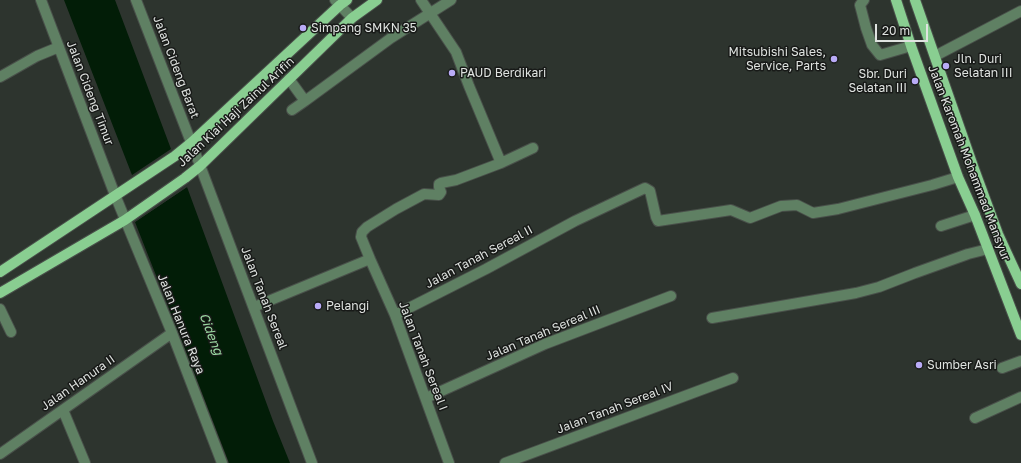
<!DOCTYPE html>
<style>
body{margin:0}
#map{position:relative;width:1021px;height:463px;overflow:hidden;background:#2d342e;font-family:"Golos Text",sans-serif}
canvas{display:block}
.scale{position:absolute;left:875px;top:24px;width:53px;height:18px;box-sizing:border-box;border:2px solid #dfe3e0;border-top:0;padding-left:5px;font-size:12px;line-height:14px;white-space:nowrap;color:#dfe3e0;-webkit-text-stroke:3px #181a18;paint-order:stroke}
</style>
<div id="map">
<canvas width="1021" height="463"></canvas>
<div class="scale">20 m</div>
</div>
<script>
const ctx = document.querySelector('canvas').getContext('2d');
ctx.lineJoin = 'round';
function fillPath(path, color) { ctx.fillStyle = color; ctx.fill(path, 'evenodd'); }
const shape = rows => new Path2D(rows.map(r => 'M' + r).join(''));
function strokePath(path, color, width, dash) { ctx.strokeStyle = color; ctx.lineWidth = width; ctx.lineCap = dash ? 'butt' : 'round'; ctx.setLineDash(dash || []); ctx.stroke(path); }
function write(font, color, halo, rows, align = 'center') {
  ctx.font = font + ' "Golos Text",sans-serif'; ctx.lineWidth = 3; ctx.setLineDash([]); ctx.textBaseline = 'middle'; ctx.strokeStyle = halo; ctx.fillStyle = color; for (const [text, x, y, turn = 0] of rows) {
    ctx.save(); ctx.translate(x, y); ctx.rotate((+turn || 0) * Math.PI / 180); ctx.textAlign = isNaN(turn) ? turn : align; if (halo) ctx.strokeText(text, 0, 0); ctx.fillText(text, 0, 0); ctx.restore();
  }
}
const water = shape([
 [64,0,115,0,171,149,132,175],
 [187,187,273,421,290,463,229,463,187,354,135,222]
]);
const pier = shape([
 [186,185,187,187,135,222,134,220]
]);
const minor = shape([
 [41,0,115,195,172,333,222,463],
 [136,0,201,168,312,463],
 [335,0,352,18],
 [421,0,456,52,469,86,501,163,456,180,441,183,439,184,439,187,441,192,439,195,424,194,396,209,367,227,362,232,361,237,370,259,395,315,449,463],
 [864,0,860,5,866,28,872,45,880,55,911,46],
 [935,56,1021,11],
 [0,77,37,56,59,47],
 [289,79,305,101],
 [292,110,305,101,391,38,451,0],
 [501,163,533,148],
 [941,226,975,215],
 [254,307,370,259],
 [0,309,11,332],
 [395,315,486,269,575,221,645,188,650,191,656,217,658,221,731,210,750,218,781,206,797,205,813,213,838,209,932,185,958,177],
 [712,318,856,293,879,287,915,273,968,254,988,249],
 [1002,368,1021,361],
 [426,398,545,344,671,296],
 [63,410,85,463],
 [975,418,1021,397],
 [0,454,172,333],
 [505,463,733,378]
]);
const major = shape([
 [896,0,911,46,958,177,975,215,1021,335],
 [915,0,974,169,998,234,1021,284],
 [0,272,175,156,191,143,340,5,347,0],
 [0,293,125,220,185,178,200,166,352,18,377,0]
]);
const markers = [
 [303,28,4,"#b9abf7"],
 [834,59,4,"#b9abf7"],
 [946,66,4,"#b9abf7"],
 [452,73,4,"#b9abf7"],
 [915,81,4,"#b9abf7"],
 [318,306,4,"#b9abf7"],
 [919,365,4,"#b9abf7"]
];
const poiNames = [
 ["Simpang SMKN 35",311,28],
 ["Mitsubishi Sales,",826,52,"right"],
 ["Service, Parts",826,66,"right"],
 ["Jln. Duri",954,59],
 ["Selatan III",954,73],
 ["PAUD Berdikari",460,73],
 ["Sbr. Duri",907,74,"right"],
 ["Selatan III",907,88,"right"],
 ["Pelangi",326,306],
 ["Sumber Asri",927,365]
];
const streetNames = [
 ["Jalan Cideng Barat",176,67,69],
 ["Jalan Cideng Timur",90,93,69],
 ["Jalan Kiai Haji Zainul Arifin",236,112,-43],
 ["Jalan Karomah Mohammad Mansyur",969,163,69],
 ["Jalan Tanah Sereal II",479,257,-28],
 ["Jalan Tanah Sereal",264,298,69],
 ["Jalan Hanura Raya",181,324,68],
 ["Jalan Tanah Sereal III",543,333,-23],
 ["Jalan Tanah Sereal I",423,356,69],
 ["Jalan Hanura II",78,383,-35],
 ["Jalan Tanah Sereal IV",615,408,-21]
];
const waterNames = [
 ["Cideng",211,334,69]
];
fillPath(water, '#021d07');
fillPath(pier, '#2d342e');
strokePath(minor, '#49504a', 12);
strokePath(major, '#49504a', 12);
strokePath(minor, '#5f8063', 10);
strokePath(major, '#89ce91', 10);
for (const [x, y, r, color] of markers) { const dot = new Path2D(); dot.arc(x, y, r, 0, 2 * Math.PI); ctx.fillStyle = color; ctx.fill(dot); strokePath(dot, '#181a18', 1.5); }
write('12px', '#dfe3e0', '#181a18', poiNames, 'left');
write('12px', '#dfe3e0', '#181a18', streetNames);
write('italic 13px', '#99d7a0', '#181a18', waterNames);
</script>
